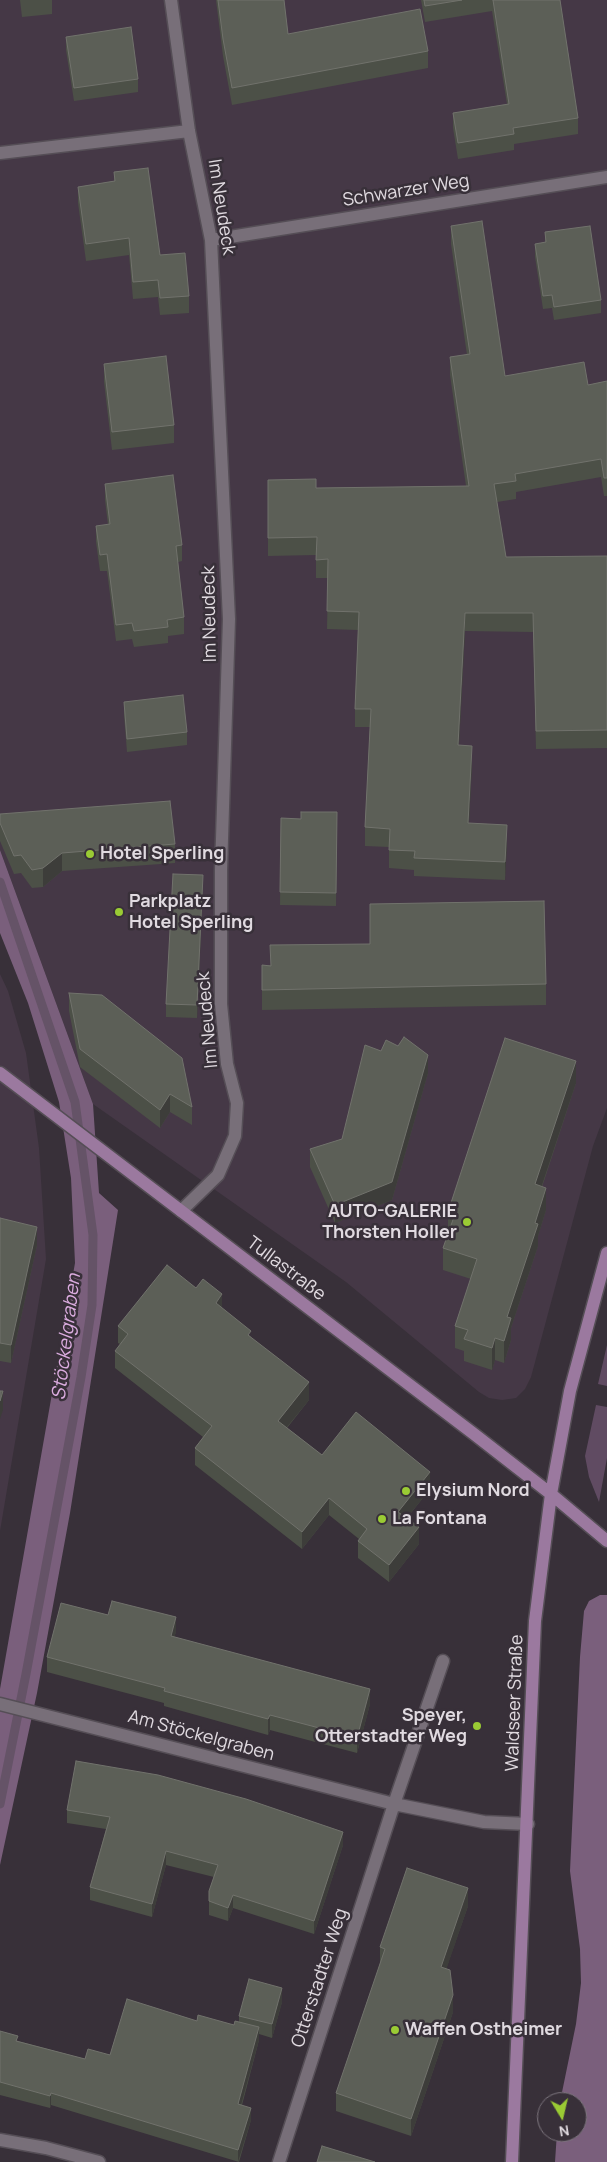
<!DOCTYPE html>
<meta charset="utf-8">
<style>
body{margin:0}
#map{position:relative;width:607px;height:2162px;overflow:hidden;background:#383039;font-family:Manrope,sans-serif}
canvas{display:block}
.north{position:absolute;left:537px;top:2092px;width:50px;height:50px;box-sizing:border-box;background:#383039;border:1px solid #7b747c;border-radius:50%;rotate:171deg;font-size:14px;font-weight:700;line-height:20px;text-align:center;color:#e0dae0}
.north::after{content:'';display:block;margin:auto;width:18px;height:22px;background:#9acb34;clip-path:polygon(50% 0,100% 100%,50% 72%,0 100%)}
</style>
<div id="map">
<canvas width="607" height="2162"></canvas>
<div class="north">N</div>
</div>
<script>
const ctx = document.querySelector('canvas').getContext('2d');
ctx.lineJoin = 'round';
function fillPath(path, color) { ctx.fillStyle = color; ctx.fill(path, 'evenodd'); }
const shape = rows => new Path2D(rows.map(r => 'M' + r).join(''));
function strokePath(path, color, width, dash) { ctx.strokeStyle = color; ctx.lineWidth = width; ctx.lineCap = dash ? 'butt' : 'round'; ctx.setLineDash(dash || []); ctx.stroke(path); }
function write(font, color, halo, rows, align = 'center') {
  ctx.font = font + ' Manrope,sans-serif'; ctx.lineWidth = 5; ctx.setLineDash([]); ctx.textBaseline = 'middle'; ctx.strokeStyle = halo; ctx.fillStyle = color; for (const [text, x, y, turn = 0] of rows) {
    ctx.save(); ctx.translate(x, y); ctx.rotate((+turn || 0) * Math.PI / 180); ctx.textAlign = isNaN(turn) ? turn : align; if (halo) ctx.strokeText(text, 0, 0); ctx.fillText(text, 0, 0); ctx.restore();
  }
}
const built = shape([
 [0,0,607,0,607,1108,593,1146,531,1377,525,1389,516,1398,502,1400,489,1398,479,1392,346,1282,93,1104,0,850],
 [0,974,8,991,26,1053,39,1148,46,1259,0,1531]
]);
const green = shape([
 [607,1345,607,1386,598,1384],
 [596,1405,607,1407,607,1458,599,1502,589,1477,585,1456]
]);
const forest = shape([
 [0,850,93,1104,99,1193,118,1210,70,1513,37,1693,0,1865,0,1689,75,1263,71,1178,59,1102,28,1003,0,933],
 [600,1595,607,1595,607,2162,555,2162,557,2132,577,2132,577,2102,560,2102,576,2024,581,1983,580,1949,570,1871,580,1657,584,1611,589,1601]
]);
const stream = shape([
 [0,882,75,1102,93,1235,92,1305,81,1377,26,1674,0,1804]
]);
const street = shape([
 [171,0,189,131,211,240,229,619,221,870,221,1004,227,1064,237,1103,235,1136,218,1175,181,1211],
 [0,153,189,131],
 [211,240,607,177],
 [0,1704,394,1804,443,1661],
 [0,2140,46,2148,99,2162],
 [279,2162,394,1804,484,1822,528,1824]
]);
const secondary = shape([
 [0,1073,474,1434,551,1494,607,1541],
 [512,2162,535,1621,551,1494,570,1391,607,1253]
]);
const wall = shape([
 [20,0,52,0,52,14,22,17],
 [216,0,284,0,288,34,428,51,428,68,232,105,223,56],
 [421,0,560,0,578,118,578,134,514,144,514,150,458,159,453,128,453,113,507,104,492,11,425,22],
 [66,37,138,79,138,92,74,101,66,50],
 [114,172,160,255,189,296,189,313,160,315,158,297,133,299,129,255,86,261,78,203,78,187,114,181],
 [451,226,505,376,588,385,607,381,607,496,604,496,601,477,516,492,516,499,497,502,506,557,607,556,607,748,536,749,533,632,465,631,459,745,472,764,469,823,507,843,505,880,414,876,414,870,389,868,389,847,365,846,365,827,370,727,355,727,355,709,358,630,327,629,328,578,316,578,316,555,268,556,268,480,316,488,466,486,450,375,450,357,467,355,451,244],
 [545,232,601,300,601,313,554,320,552,308,543,309,535,257,535,244,545,243],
 [104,364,174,425,174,443,112,450,104,382],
 [105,484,182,545,182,561,178,562,184,617,184,634,168,636,168,643,134,647,132,639,116,641,107,571,100,571,96,542,96,526,108,525,105,500],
 [124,702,187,732,187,745,127,752,124,715],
 [337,812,336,906,280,905,281,818,301,819],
 [0,814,175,844,175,863,62,871,43,887,32,888,21,873,14,874,0,841],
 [203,888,197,1018,166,1017,166,1004],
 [370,904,546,984,546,1005,262,1010,262,965,270,965,370,944],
 [69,993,192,1107,192,1125,170,1112,160,1128,80,1067,69,1011],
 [428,1073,392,1200,335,1223,310,1167,310,1149,342,1139],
 [576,1083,542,1187,546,1210,538,1236,538,1246,511,1328,511,1340,504,1363,495,1360,492,1370,464,1361,464,1351,455,1348,455,1326,471,1279,443,1270,443,1248,448,1234,448,1212],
 [0,1218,37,1245,11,1363,0,1361],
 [222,1308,251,1337,309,1400,287,1428,322,1455,430,1489,407,1518,419,1544,389,1582,358,1558,358,1541,359,1539,329,1515,302,1549,195,1465,195,1448,203,1437,115,1368,115,1351,120,1344,118,1343,118,1326],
 [176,1632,174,1637,370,1704,357,1753,270,1730,268,1735,164,1706,164,1703,47,1672,47,1657],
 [67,1810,343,1845,314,1934,233,1908,228,1921,209,1915,209,1891,214,1877,166,1865,152,1917,90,1900,90,1887,106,1829,67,1823],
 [468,1906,446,1969,453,2012,411,2136,336,2111,336,2093,380,1964,380,1947],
 [282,2002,272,2038,259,2034,259,2040,242,2105,251,2120,239,2162,51,2105,50,2108,0,2095,0,2031,18,2041,85,2059,110,2055,197,2021,234,2025,239,2022,239,2016]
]);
const shadedWall = shape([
 [465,613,465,631,458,763,458,745],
 [472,746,472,764,468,842,468,823],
 [507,825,507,843,505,880,505,862],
 [62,853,62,871,43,887,43,868],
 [203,875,203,888,197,1018,197,1005],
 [428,1055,428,1073,392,1200,335,1223,335,1205],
 [576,1061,576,1083,535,1206,535,1184],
 [170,1094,170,1112,160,1128,160,1110],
 [546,1188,546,1210,538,1236,538,1246,511,1328,511,1340,504,1363,504,1341,507,1317,535,1223],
 [37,1227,37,1245,11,1363,11,1345],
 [222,1294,222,1312,216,1303],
 [495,1338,495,1360,492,1370,492,1348],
 [309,1382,309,1400,278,1438,278,1421],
 [3,1391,3,1410,0,1419,0,1401],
 [430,1472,430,1489,398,1529,398,1512],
 [329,1498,329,1515,302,1549,302,1532],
 [419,1527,419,1544,389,1582,389,1565],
 [176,1617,176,1632,171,1651,171,1636],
 [370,1689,370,1704,357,1753,357,1738],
 [270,1715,270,1730,268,1735,268,1719],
 [343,1832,343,1845,314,1934,314,1921],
 [166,1851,166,1865,152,1917,152,1904],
 [468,1888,468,1906,441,1985,441,1967],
 [233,1895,233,1908,228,1921,228,1908],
 [282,1988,282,2002,272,2038,272,2024],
 [453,1995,453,2012,411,2136,411,2119],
 [259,2027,259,2040,238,2116,238,2104],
 [51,2093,51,2105,50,2108,50,2096],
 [251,2108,251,2120,238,2162,238,2150]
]);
const building = shape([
 [218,0,284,0,288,34,420,9,428,51,232,88,223,39,218,0],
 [424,0,462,0,425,6,424,0],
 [493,0,560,0,578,118,513,128,514,134,458,143,453,113,509,104,493,0],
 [131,27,138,79,74,88,66,37,131,27],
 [148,168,160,255,185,253,189,296,160,298,158,280,133,282,129,238,86,244,78,187,115,181,114,172,148,168],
 [482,221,505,376,584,362,588,385,607,381,607,478,604,478,601,459,515,474,516,481,494,484,506,557,607,556,607,730,536,731,533,613,465,613,458,745,472,746,468,823,507,825,505,862,414,858,415,851,389,850,390,829,365,827,371,709,355,709,359,612,327,611,328,559,316,560,317,537,268,538,268,480,316,479,316,488,469,486,450,357,470,354,451,226,482,221],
 [590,226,601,300,554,307,552,295,543,296,535,244,546,242,545,232,590,226],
 [166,356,174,425,112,432,104,364,166,356],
 [173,475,182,545,176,546,184,617,167,620,168,627,134,631,132,623,116,625,107,554,100,555,96,526,110,524,105,484,173,475],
 [183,695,187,732,127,739,124,702,183,695],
 [170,801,175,844,62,853,43,868,32,870,21,855,14,856,0,823,0,814,170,801],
 [301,812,337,812,336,893,280,892,281,818,301,819,301,812],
 [173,874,203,875,197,1005,166,1004,173,874],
 [544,901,546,984,262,990,262,965,271,966,270,945,370,944,370,904,544,901],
 [69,993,102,995,182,1058,192,1107,170,1094,160,1110,80,1049,69,993],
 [404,1037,428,1055,392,1182,335,1205,310,1149,342,1139,365,1045,381,1051,386,1040,398,1046,404,1037],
 [505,1038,576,1061,535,1184,546,1188,535,1223,538,1224,507,1317,511,1318,504,1341,495,1338,492,1348,464,1339,468,1330,455,1326,477,1259,443,1248,455,1214,448,1212,505,1038],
 [0,1218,37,1227,11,1345,0,1343,0,1218],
 [167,1265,196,1288,203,1279,222,1294,216,1303,251,1331,248,1335,309,1382,278,1421,322,1455,356,1412,430,1472,398,1512,419,1527,389,1565,358,1541,367,1529,329,1498,302,1532,195,1448,212,1426,115,1351,128,1334,118,1326,167,1265],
 [0,1391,3,1391,0,1401,0,1391],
 [112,1601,176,1617,171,1636,370,1689,357,1738,270,1715,268,1719,164,1691,165,1688,47,1657,61,1603,108,1615,112,1601],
 [76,1761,158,1775,246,1799,343,1832,314,1921,233,1895,228,1908,209,1901,209,1891,218,1865,166,1851,152,1904,90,1887,110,1817,67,1810,76,1761],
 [407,1868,468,1888,441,1967,450,1970,453,1995,411,2119,336,2093,385,1949,380,1947,407,1868],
 [249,1979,282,1988,272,2024,239,2016,249,1979],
 [127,1999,197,2021,198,2015,234,2025,235,2021,259,2027,238,2104,251,2108,238,2150,51,2093,50,2096,0,2082,0,2031,18,2036,16,2041,85,2059,88,2049,110,2055,127,1999],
 [322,2146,375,2162,317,2162,322,2146]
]);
const markers = [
 [90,854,5,"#9acb34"],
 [119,912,5,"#9acb34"],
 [467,1222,5,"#9acb34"],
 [406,1491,5,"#9acb34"],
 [382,1519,5,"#9acb34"],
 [477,1726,5,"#9acb34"],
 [395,2030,5,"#9acb34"]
];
const streetNames = [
 ["Schwarzer Weg",406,191,-9],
 ["Im Neudeck",221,207,81],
 ["Im Neudeck",210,614,-91],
 ["Im Neudeck",208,1020,-95],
 ["Tullastraße",286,1269,37],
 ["Waldseer Straße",515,1703,-88],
 ["Am Stöckelgraben",201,1736,15],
 ["Otterstadter Weg",320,1978,-72]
];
const poiNames = [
 ["Hotel Sperling",100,854],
 ["Parkplatz",129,902],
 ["Hotel Sperling",129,923],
 ["AUTO-GALERIE",457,1212,"right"],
 ["Thorsten Holler",457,1233,"right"],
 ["Elysium Nord",416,1491],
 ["La Fontana",392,1519],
 ["Speyer,",467,1716,"right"],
 ["Otterstadter Weg",467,1737,"right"],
 ["Waffen Ostheimer",405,2030]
];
const waterNames = [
 ["Stöckelgraben",67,1337,-83]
];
fillPath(built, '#453846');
fillPath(green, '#604b62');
fillPath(forest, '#7a5f7c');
strokePath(stream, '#655367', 9);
strokePath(street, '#554e56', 15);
strokePath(secondary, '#554e56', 15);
strokePath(street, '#786f79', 12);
strokePath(secondary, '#9b799f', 12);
fillPath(wall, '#4c5047');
fillPath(shadedWall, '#3d3d3a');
fillPath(building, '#5c5f57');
strokePath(building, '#71726c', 1);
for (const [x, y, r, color] of markers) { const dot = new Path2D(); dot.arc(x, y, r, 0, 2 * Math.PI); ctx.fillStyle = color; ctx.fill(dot); strokePath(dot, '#383039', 2); }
write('18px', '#e0dae0', '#383039', streetNames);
write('bold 18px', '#e0dae0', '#383039', poiNames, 'left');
write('italic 19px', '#dbacdf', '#383039', waterNames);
</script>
